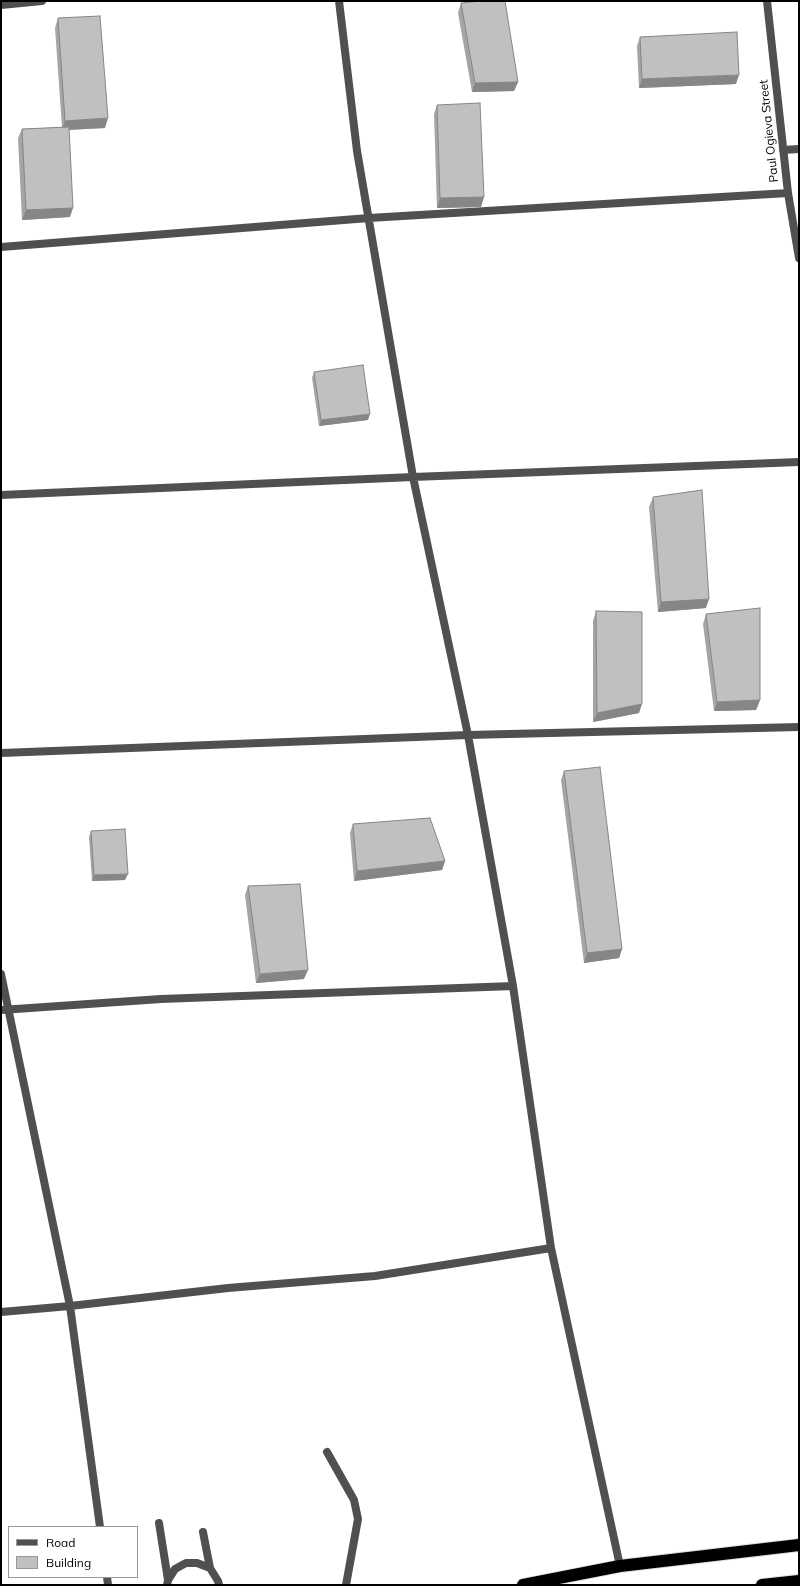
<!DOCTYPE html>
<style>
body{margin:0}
#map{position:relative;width:800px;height:1586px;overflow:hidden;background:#fff;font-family:Mulish,sans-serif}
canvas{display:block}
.frame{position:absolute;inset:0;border:2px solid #000;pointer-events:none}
.legend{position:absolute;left:8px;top:1526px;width:130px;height:52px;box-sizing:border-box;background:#fff;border:1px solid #999;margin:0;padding:5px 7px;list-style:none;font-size:12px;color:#000}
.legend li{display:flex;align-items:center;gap:8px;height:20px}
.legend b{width:20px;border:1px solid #999}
</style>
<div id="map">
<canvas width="800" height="1586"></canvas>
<div class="frame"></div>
<ul class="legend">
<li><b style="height:5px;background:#505050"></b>Road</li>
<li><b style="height:11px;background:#c0c0c0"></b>Building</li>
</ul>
</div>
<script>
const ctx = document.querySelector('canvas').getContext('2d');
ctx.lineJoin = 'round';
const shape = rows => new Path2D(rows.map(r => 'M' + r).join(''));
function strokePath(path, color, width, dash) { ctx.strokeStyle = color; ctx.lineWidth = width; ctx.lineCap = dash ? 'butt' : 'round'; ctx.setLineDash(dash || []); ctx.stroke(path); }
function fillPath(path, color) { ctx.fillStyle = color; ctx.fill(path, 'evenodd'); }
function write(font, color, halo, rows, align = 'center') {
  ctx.font = font + ' Mulish,sans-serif'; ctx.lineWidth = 3; ctx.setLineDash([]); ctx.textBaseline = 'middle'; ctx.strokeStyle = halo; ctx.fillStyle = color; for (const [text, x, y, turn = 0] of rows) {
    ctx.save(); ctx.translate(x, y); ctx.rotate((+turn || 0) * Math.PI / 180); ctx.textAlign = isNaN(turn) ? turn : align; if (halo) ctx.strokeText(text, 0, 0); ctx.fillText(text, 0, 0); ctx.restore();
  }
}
const lane = shape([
 [327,1452,354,1500,358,1519,346,1585],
 [159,1523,168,1580],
 [203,1532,210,1568],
 [167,1585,168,1580,175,1569,186,1563,197,1563,210,1568,218,1581,219,1585]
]);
const street = shape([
 [339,1,357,151,413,477,468,735,513,986,551,1248,620,1566],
 [767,1,788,193,799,258],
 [1,5,42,1],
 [783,150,799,149],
 [1,247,369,218,788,193],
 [1,495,413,477,799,462],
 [1,753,468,735,799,727],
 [1,974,70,1306,100,1527],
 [1,1010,161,999,513,986],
 [1,1312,70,1306,228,1288,375,1276,551,1248],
 [107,1577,108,1585]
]);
const highway = shape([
 [523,1585,620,1566,799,1545],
 [762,1585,799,1581]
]);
const wall = shape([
 [461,3,518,82,514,91,472,92,458,13],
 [58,18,105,128,69,130,70,217,22,220,18,138,22,129,62,127,55,28],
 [640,37,736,84,639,88,637,46],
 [437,105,481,207,437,208,434,114],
 [314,372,368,420,319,426,312,378],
 [653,497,706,608,658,612,649,507],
 [596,611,639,713,593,722,593,621],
 [706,614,760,700,756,710,714,711,703,624],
 [564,771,622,949,619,958,584,963,561,780],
 [353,824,445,861,442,870,354,881,350,833],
 [91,831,125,880,92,881,89,837],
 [248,886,304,979,256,983,245,895]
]);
const shadedWall = shape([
 [739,75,736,84,639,88,642,79],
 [518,82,514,91,472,92,475,83],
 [108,118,105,128,62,130,65,121],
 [484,197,481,207,437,208,440,198],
 [73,208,70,217,22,220,26,210],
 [370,414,368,420,319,426,321,420],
 [709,599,706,608,658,612,661,602],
 [760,700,756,710,714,711,717,702],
 [642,704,639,713,593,722,597,713],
 [445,861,442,870,354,881,357,871],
 [128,874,125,880,92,881,94,875],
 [622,949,619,958,584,963,587,953],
 [308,970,304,979,256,983,260,974]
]);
const building = shape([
 [482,1,505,1,518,82,475,83,461,3,482,1],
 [100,16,108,118,65,121,58,18,100,16],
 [737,32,739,75,642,79,640,37,737,32],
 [480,103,484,197,440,198,437,105,480,103],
 [69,127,73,208,26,210,22,129,69,127],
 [363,365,370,414,321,420,314,372,363,365],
 [702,490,709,599,661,602,653,497,702,490],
 [760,608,760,700,717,702,706,614,760,608],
 [596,611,642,612,642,704,597,713,596,611],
 [600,767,622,949,587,953,564,771,600,767],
 [430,818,445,861,357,871,353,824,430,818],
 [125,829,128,874,94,875,91,831,125,829],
 [300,884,308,970,260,974,248,886,300,884]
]);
const streetNames = [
 ["Paul Ogieva Street",769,131,-96]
];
strokePath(highway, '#dbdbdb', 14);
strokePath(lane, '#505050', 8);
strokePath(street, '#505050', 8);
strokePath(highway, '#000', 12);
fillPath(wall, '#a5a5a5');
fillPath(shadedWall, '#868686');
fillPath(building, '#c0c0c0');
strokePath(building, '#868686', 1);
write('12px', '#000', '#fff', streetNames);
</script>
